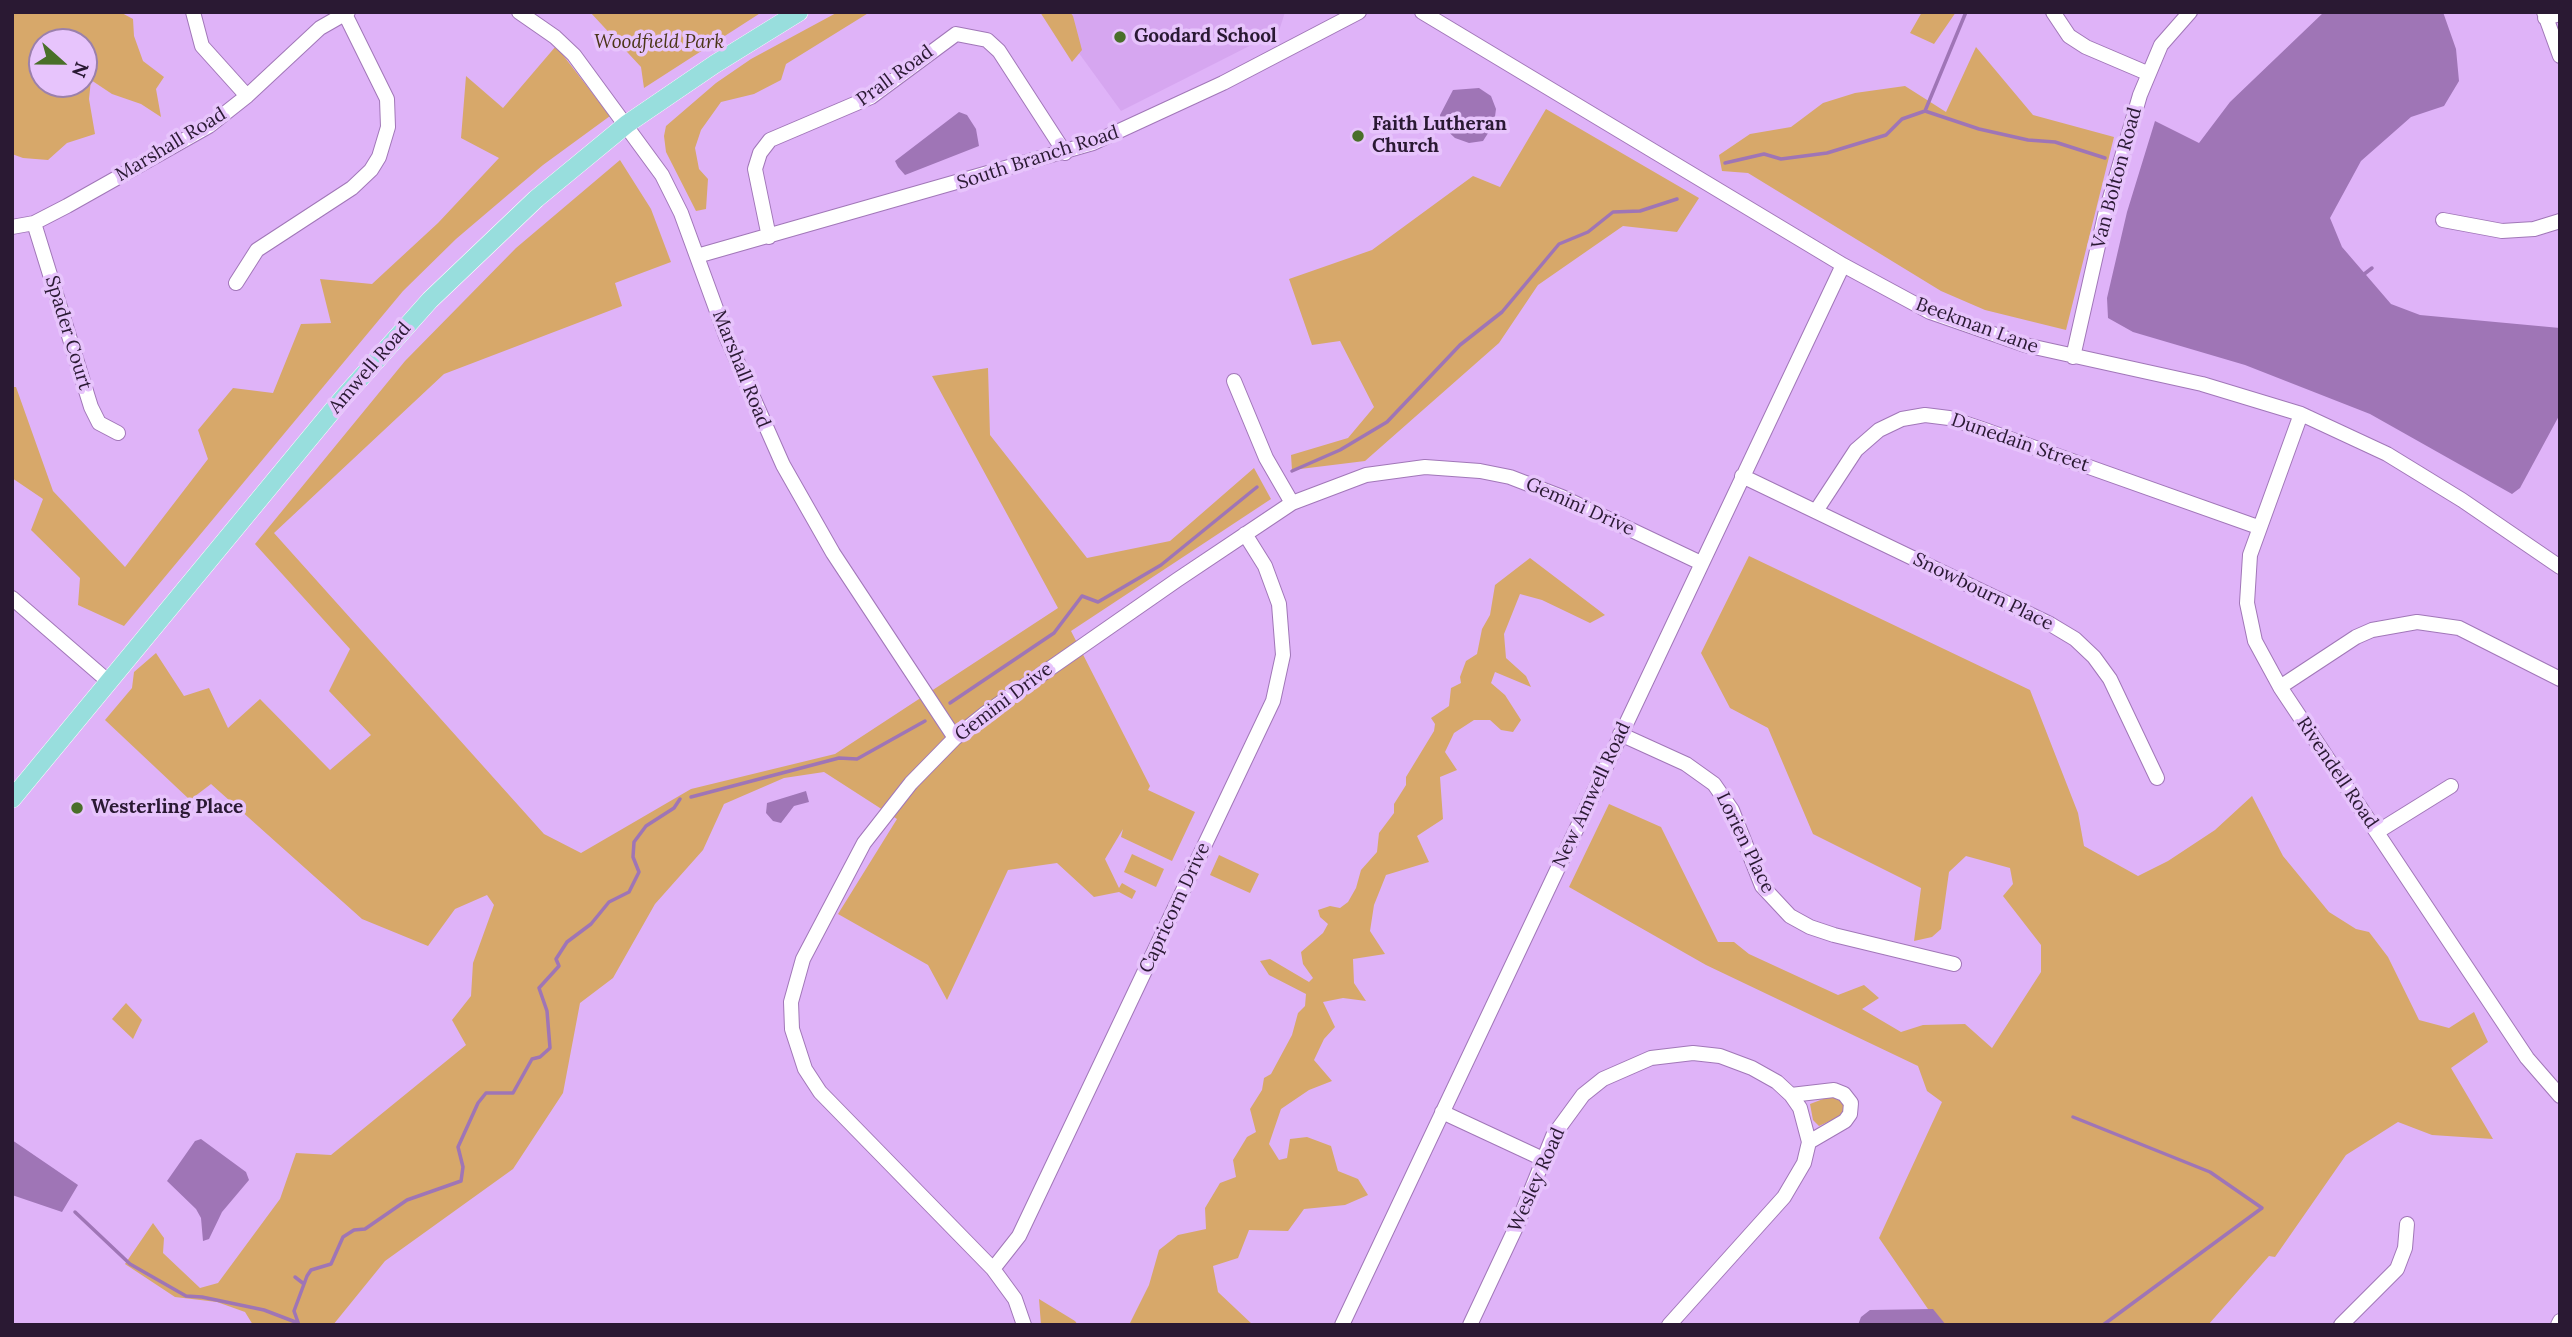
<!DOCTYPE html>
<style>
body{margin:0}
#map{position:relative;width:2572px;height:1337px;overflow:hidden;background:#dfb3f8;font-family:Lora,serif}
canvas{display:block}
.frame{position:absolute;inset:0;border:14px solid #2a1933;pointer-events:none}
.north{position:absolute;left:28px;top:28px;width:70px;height:70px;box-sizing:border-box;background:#e7c4fc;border:2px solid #9b80ac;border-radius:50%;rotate:111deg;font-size:19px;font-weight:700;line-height:28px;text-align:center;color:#2a1933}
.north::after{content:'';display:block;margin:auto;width:24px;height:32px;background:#496f29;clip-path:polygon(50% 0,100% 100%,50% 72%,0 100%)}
</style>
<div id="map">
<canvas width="2572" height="1337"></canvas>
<div class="frame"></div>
<div class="north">N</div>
</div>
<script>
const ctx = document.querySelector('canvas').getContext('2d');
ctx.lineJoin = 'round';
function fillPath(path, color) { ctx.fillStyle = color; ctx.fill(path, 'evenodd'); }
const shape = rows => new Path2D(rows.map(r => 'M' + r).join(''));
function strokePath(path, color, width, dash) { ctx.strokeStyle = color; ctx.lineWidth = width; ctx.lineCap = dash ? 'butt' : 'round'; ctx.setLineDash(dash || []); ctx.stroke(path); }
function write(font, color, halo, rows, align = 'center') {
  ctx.font = font + ' Lora,serif'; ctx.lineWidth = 7; ctx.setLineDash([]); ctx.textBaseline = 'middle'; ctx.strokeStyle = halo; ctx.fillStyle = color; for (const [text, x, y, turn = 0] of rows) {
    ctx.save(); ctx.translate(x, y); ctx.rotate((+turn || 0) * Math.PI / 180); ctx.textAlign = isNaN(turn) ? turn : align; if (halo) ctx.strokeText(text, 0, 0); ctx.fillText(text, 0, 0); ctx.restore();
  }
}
const built = shape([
 [1049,12,1285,12,1279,31,1121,111]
]);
const green = shape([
 [12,12,120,12,133,19,134,36,143,61,164,77,156,89,161,117,141,104,112,94,91,80,89,99,95,134,67,143,48,160,23,158,12,154],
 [42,42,84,42,84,84,42,84],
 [590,12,762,12,644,88,641,67],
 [838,12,870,12,786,64,781,80,754,94,721,102,701,130,695,148,699,169,708,179,706,209,696,211,666,152,664,136,666,126,716,83,751,59],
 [1040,12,1070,12,1073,16,1082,50,1072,62],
 [1922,12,1956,12,1934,44,1910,33],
 [556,46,610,116,543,165,456,239,403,291,124,626,78,605,80,578,31,530,43,499,12,478,12,387,16,387,53,491,125,567,208,459,198,430,233,388,273,393,301,324,331,323,320,279,372,284,438,223,499,158,461,138,466,76,503,108],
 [1976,47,2033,115,2114,137,2066,330,1985,310,1941,291,1748,173,1722,171,1719,155,1750,134,1791,127,1823,103,1855,93,1905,86,1946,112],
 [1546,109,1699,198,1677,232,1623,226,1538,285,1499,343,1365,461,1292,470,1291,455,1348,438,1374,407,1340,341,1312,345,1289,279,1372,250,1473,176,1500,187],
 [620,160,651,209,671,262,615,283,622,306,444,374,274,533,544,834,581,853,691,789,835,754,1058,608,932,376,988,368,990,435,1087,558,1170,541,1254,468,1271,499,1071,631,1150,786,1148,790,1195,812,1172,861,1121,837,1123,829,1105,859,1119,888,1122,883,1136,891,1132,899,1119,892,1094,897,1057,863,1008,870,947,1000,928,965,838,914,897,819,824,772,784,778,724,804,703,850,655,904,613,978,580,1003,563,1093,513,1169,385,1261,333,1325,253,1325,245,1312,217,1302,175,1297,125,1264,153,1223,164,1238,163,1253,200,1288,218,1283,280,1199,296,1153,331,1155,466,1045,452,1020,471,996,473,963,494,905,487,895,455,909,428,946,362,919,211,784,190,800,105,720,132,688,134,672,156,653,184,696,209,688,228,728,260,699,330,770,371,735,329,691,350,649,255,544,405,361,516,248],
 [1749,556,2030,690,2078,813,2084,846,2138,876,2168,861,2215,830,2252,796,2283,856,2329,912,2356,929,2369,932,2388,957,2419,1020,2449,1028,2474,1012,2488,1042,2451,1068,2493,1139,2432,1135,2398,1122,2346,1155,2275,1257,2269,1256,2208,1325,1939,1325,1879,1238,1942,1102,1927,1091,1918,1066,1706,965,1569,887,1609,804,1661,827,1718,942,1734,942,1749,954,1838,995,1864,985,1879,998,1862,1009,1901,1032,1923,1025,1965,1024,1992,1048,2041,972,2041,945,2003,896,2013,884,2010,868,1966,856,1949,872,1941,929,1932,937,1914,941,1921,888,1813,834,1768,728,1730,708,1701,653],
 [1530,558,1605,615,1590,623,1542,600,1520,594,1504,634,1506,658,1526,676,1531,687,1495,672,1491,683,1505,695,1521,720,1513,732,1501,730,1490,720,1474,720,1454,733,1445,752,1457,770,1440,777,1443,819,1417,836,1429,862,1386,875,1374,905,1370,931,1385,954,1353,959,1354,983,1366,1001,1343,998,1323,1002,1335,1027,1324,1039,1314,1060,1332,1081,1309,1090,1281,1109,1269,1144,1279,1160,1287,1158,1290,1139,1307,1137,1331,1146,1338,1171,1358,1179,1368,1195,1345,1205,1304,1209,1288,1231,1249,1230,1238,1258,1213,1266,1218,1292,1253,1325,1129,1325,1149,1285,1159,1250,1178,1235,1206,1229,1205,1208,1220,1183,1236,1177,1233,1160,1247,1137,1256,1132,1250,1109,1262,1090,1264,1078,1271,1074,1292,1035,1298,1013,1305,1006,1306,994,1269,975,1260,961,1270,959,1309,982,1313,978,1303,964,1301,952,1323,933,1328,924,1320,917,1318,910,1330,906,1340,908,1348,902,1356,888,1361,870,1377,852,1379,833,1394,813,1394,804,1406,785,1406,777,1434,731,1435,724,1431,718,1449,706,1451,688,1461,683,1460,677,1466,661,1477,654,1482,629,1490,615,1495,585],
 [1132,854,1164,869,1156,887,1124,872],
 [1219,855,1259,874,1250,893,1210,875],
 [126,1003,142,1020,133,1039,112,1019],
 [1831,1096,1842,1098,1846,1109,1841,1116,1819,1126,1813,1120,1810,1104],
 [1039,1299,1075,1321,1078,1325,1041,1325]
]);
const water = shape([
 [2324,12,2443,12,2456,49,2459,81,2444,106,2411,117,2361,161,2330,218,2342,247,2391,304,2420,315,2560,328,2560,414,2520,488,2512,494,2370,414,2245,365,2133,332,2108,318,2107,298,2127,212,2155,121,2199,143,2230,102],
 [1479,88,1491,96,1496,109,1494,124,1483,141,1469,143,1455,138,1441,125,1440,115,1453,90],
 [959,112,967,115,976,129,979,146,905,175,898,167,895,161],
 [806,791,809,802,794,806,781,823,773,821,766,813,767,803],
 [201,1139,246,1172,249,1180,222,1212,209,1239,203,1241,201,1218,196,1209,167,1181,195,1141],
 [12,1140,78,1185,62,1212,12,1195],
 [1933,1309,1946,1325,1858,1325,1861,1317,1870,1310]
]);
const stream = shape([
 [1925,111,1979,129,2028,140,2055,142,2105,158],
 [1725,163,1764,154,1781,159,1827,153,1886,135,1902,119,1925,111,1966,12],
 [2363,275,2372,268],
 [1292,471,1340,450,1387,422,1460,345,1502,312,1559,244,1588,232,1613,212,1640,211,1677,199],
 [950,703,1054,633,1082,596,1098,602,1161,565,1257,487],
 [691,797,839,758,857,759,925,721],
 [2073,1117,2210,1172,2262,1208,2103,1325],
 [75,1212,130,1264,186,1296,202,1297,264,1310,298,1323],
 [295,1277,304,1284],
 [299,1325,294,1311,307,1276,311,1270,331,1264,343,1237,354,1230,365,1229,407,1200,461,1181,463,1167,458,1147,478,1103,486,1093,513,1093,532,1059,540,1057,550,1048,547,1011,539,988,559,966,556,959,567,942,591,924,609,902,629,892,639,872,633,857,634,842,646,826,674,808,680,799]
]);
const minor = shape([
 [193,12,202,46,247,96],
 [519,12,555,37,574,55,662,175,681,213,726,336,783,465,833,553,955,738],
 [1422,12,1843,265,1930,312,2025,345,2202,384,2301,414,2387,454,2462,500,2560,567],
 [2053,12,2069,36,2086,47,2147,73],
 [2544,12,2560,56],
 [2545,18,2560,14],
 [2443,220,2502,231,2534,229,2560,221],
 [34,223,91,407,99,423,118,433],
 [12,227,34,223,67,206,209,126,247,96,320,28,348,12],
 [769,237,755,169,760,153,770,140,871,97,956,34,987,40,999,51,1065,153],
 [697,256,1093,143,1223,83,1359,12],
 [236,283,257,250,352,188,371,170,379,157,388,127,387,99,345,14],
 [2073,357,2105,215,2140,95,2161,45,2190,12],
 [1234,381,1266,458,1292,503],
 [2301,414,2250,555,2247,603,2255,641,2280,687,2527,1058,2560,1096],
 [1742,476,2050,624,2075,639,2094,657,2110,679,2157,778],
 [1816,511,1856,450,1879,430,1902,419,1925,415,1949,418,1982,429,2258,527],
 [12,598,109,682],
 [2280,687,2356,637,2372,630,2417,622,2459,628,2560,679],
 [1620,734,1686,764,1714,784,1732,810,1762,886,1790,916,1810,927,1834,935,1954,964],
 [2377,832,2451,786],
 [1791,1095,1834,1090,1844,1094,1851,1103,1850,1114,1845,1121,1809,1142],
 [1442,1112,1543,1159],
 [993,1269,1019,1236,1273,701,1283,655,1279,604,1265,566,1245,534],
 [1024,1325,1015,1299,993,1269,820,1092,805,1069,792,1029,791,1002,803,959,864,843,911,783,955,738,986,713,1177,580,1292,503,1366,475,1425,467,1480,471,1510,477,1562,497,1701,563],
 [1342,1325,1843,265],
 [1470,1325,1517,1225,1553,1136,1583,1095,1603,1079,1651,1058,1693,1053,1720,1056,1752,1068,1777,1082,1791,1095,1800,1108,1809,1142,1804,1163,1784,1197,1669,1325],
 [2341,1325,2397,1269,2405,1248,2407,1224],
 [2558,1325,2560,1321]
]);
const major = shape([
 [12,799,342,399,430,300,536,199,627,124,715,64,799,12]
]);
const markers = [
 [1120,37,7,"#496f29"],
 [1358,136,7,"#496f29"],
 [77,808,7,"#496f29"]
];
const poiNames = [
 ["Goodard School",1134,37],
 ["Faith Lutheran",1372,125],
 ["Church",1372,147],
 ["Westerling Place",91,808]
];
const parkNames = [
 ["Woodfield Park",659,43]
];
const streetNames = [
 ["Prall Road",895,76,-36],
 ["Marshall Road",171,145,-31],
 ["South Branch Road",1038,158,-18],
 ["Van Bolton Road",2117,178,-75],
 ["Beekman Lane",1977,326,20],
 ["Spader Court",68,333,73],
 ["Amwell Road",370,368,-49],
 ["Marshall Road",741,369,68],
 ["Dunedain Street",2020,443,19],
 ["Gemini Drive",1580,507,24],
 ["Snowbourn Place",1983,592,26],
 ["Gemini Drive",1004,702,-37],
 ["Rivendell Road",2337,773,56],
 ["New Amwell Road",1592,795,-65],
 ["Lorien Place",1745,843,64],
 ["Capricorn Drive",1175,908,-65],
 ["Wesley Road",1537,1180,-66]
];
fillPath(built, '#d6a6f0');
fillPath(green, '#d7a86a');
fillPath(water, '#9f75b6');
strokePath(stream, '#9f75b6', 3.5);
strokePath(minor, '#a177b8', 16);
strokePath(major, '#fff', 19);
strokePath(minor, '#fff', 14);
strokePath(major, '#98dedd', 18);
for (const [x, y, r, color] of markers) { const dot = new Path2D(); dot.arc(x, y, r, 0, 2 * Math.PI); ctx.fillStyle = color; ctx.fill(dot); strokePath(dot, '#e7c4fc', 2.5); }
write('bold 19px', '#2a1933', '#e7c4fc', poiNames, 'left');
write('italic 19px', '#4b3517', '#e7c4fc', parkNames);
write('19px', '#2a1933', '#e7c4fc', streetNames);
</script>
